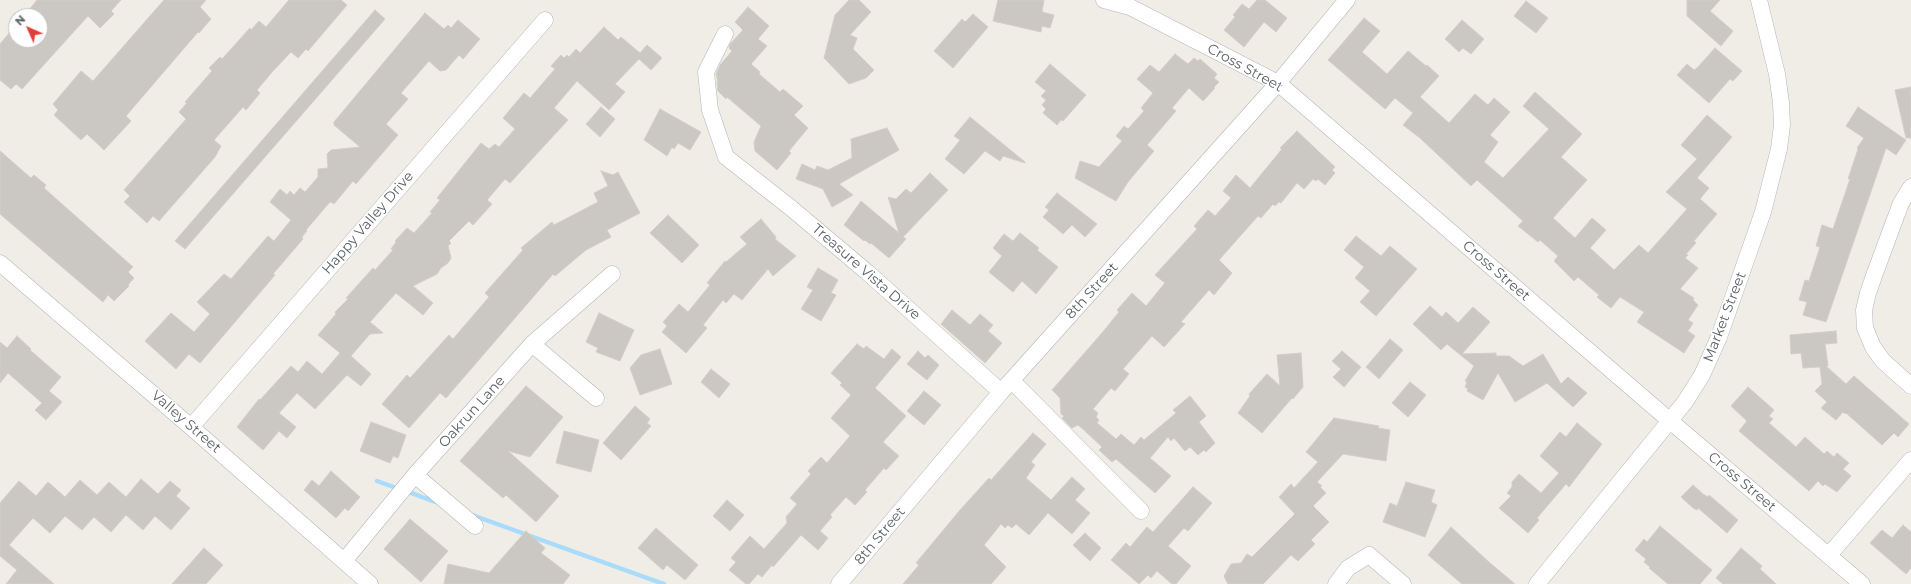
<!DOCTYPE html>
<style>
body{margin:0}
#map{position:relative;width:1911px;height:584px;overflow:hidden;background:#efede6;font-family:Montserrat,sans-serif}
canvas{display:block}
.north{position:absolute;left:8px;top:8px;width:40px;height:40px;box-sizing:border-box;background:#fff;border:1px solid #bfc0c2;border-radius:50%;rotate:315deg;font-size:11px;font-weight:700;line-height:16px;text-align:center;color:#5e6266}
.north::after{content:'';display:block;margin:auto;width:14px;height:18px;background:#e43d38;clip-path:polygon(50% 0,100% 100%,50% 72%,0 100%)}
</style>
<div id="map">
<canvas width="1911" height="584"></canvas>
<div class="north">N</div>
</div>
<script>
const ctx = document.querySelector('canvas').getContext('2d');
ctx.lineJoin = 'round';
const shape = rows => new Path2D(rows.map(r => 'M' + r).join(''));
function strokePath(path, color, width, dash) { ctx.strokeStyle = color; ctx.lineWidth = width; ctx.lineCap = dash ? 'butt' : 'round'; ctx.setLineDash(dash || []); ctx.stroke(path); }
function fillPath(path, color) { ctx.fillStyle = color; ctx.fill(path, 'evenodd'); }
function write(font, color, halo, rows, align = 'center') {
  ctx.font = font + ' Montserrat,sans-serif'; ctx.lineWidth = 3; ctx.setLineDash([]); ctx.textBaseline = 'middle'; ctx.strokeStyle = halo; ctx.fillStyle = color; for (const [text, x, y, turn = 0] of rows) {
    ctx.save(); ctx.translate(x, y); ctx.rotate((+turn || 0) * Math.PI / 180); ctx.textAlign = isNaN(turn) ? turn : align; if (halo) ctx.strokeText(text, 0, 0); ctx.fillText(text, 0, 0); ctx.restore();
  }
}
const stream = shape([
 [377,481,399,489],
 [406,491,438,503],
 [472,515,664,584]
]);
const building = shape([
 [37,0,121,0,111,11,114,14,100,28,88,16,22,89,16,84,11,89,0,80,0,44,16,25,16,40,40,40,40,16,24,16,37,0],
 [164,0,206,0,200,7,211,19,199,33,198,32,126,116,131,121,104,150,87,134,81,140,54,115,58,110,53,104,81,71,93,81,164,0],
 [289,0,341,0,347,5,308,51,306,49,298,58,291,52,273,71,257,90,260,93,246,110,243,107,214,140,221,146,215,157,159,221,153,216,147,223,124,202,130,196,124,190,186,119,179,112,187,103,185,102,212,71,209,68,220,57,222,59,250,28,251,30,259,21,266,27,289,0],
 [849,0,859,0,871,12,850,35,857,38,853,49,874,70,866,78,849,84,824,58,835,15,849,0],
 [998,0,1044,0,1042,12,1054,15,1050,28,1042,26,1041,32,993,21,998,0],
 [1257,0,1265,0,1287,18,1276,32,1264,22,1244,47,1224,30,1235,17,1233,15,1242,4,1249,9,1257,0],
 [1687,0,1720,0,1710,11,1733,31,1721,46,1687,16,1687,0],
 [1526,1,1548,18,1536,33,1514,16,1526,1],
 [748,7,769,26,758,39,767,46,751,64,760,72,759,74,780,92,783,89,803,106,794,115,808,128,789,151,791,153,777,170,755,151,754,142,761,126,727,97,726,99,718,91,717,83,718,82,716,74,720,65,732,51,729,48,730,44,743,30,735,22,748,7],
 [375,10,385,19,185,249,175,241,375,10],
 [425,13,444,29,448,25,451,28,458,20,480,39,463,59,459,55,446,70,440,71,429,61,401,93,408,99,386,124,398,135,356,184,353,181,334,204,331,202,329,203,306,230,307,231,302,237,303,239,273,274,275,275,200,363,189,354,176,369,145,341,171,313,194,332,210,314,197,302,224,274,231,279,268,236,274,241,291,220,270,202,280,189,287,195,290,191,294,195,300,188,305,192,318,177,318,169,328,168,327,154,331,150,360,147,334,125,334,122,425,13],
 [973,14,988,27,953,68,934,51,962,19,965,22,973,14],
 [1364,18,1380,31,1362,52,1387,74,1408,51,1426,66,1427,65,1439,76,1420,97,1449,123,1475,94,1488,105,1494,98,1510,112,1490,135,1498,142,1484,162,1503,178,1549,129,1523,106,1535,92,1582,134,1561,157,1587,180,1553,218,1575,238,1592,218,1606,230,1590,248,1614,270,1639,245,1648,253,1687,209,1666,192,1697,159,1681,145,1707,115,1732,137,1697,178,1709,188,1700,199,1717,214,1694,241,1696,243,1686,254,1688,255,1685,258,1698,268,1680,289,1694,298,1693,300,1698,305,1688,320,1693,323,1688,331,1695,336,1684,353,1637,322,1644,312,1620,297,1611,308,1597,297,1599,295,1578,277,1574,281,1554,261,1558,256,1540,240,1538,242,1518,226,1523,221,1477,180,1471,186,1420,138,1403,125,1413,113,1395,98,1385,109,1328,60,1364,18],
 [1462,20,1484,39,1471,54,1463,48,1459,52,1445,39,1462,20],
 [604,27,618,40,621,37,640,53,647,45,662,58,651,70,639,59,615,84,625,92,609,110,577,81,554,108,568,120,510,183,505,179,487,200,492,204,473,225,469,221,449,241,451,243,448,246,451,258,448,263,441,268,437,274,413,286,433,303,423,315,396,293,370,322,383,333,370,334,351,356,371,374,361,386,347,375,315,409,297,393,279,413,296,427,287,438,279,431,263,450,237,427,259,399,260,400,291,366,298,372,307,361,322,374,340,353,318,335,336,314,335,312,348,299,346,298,373,268,375,270,393,250,391,249,396,242,395,241,407,228,414,233,432,213,430,212,440,200,437,198,481,143,489,149,495,144,499,147,515,129,503,118,524,93,530,98,555,69,551,66,561,55,564,58,567,55,569,57,576,49,580,53,604,27],
 [1715,48,1742,71,1733,81,1730,79,1709,103,1677,75,1687,64,1694,70,1697,68,1715,48],
 [1175,54,1188,64,1194,58,1198,61,1200,59,1217,74,1214,78,1219,82,1214,87,1215,88,1203,101,1189,88,1172,108,1176,111,1147,145,1154,151,1128,182,1116,201,1075,178,1080,161,1099,167,1122,141,1116,136,1124,126,1128,129,1144,111,1141,108,1153,93,1137,79,1150,65,1159,72,1175,54],
 [1050,64,1086,95,1063,121,1061,120,1057,125,1043,113,1046,109,1042,105,1046,100,1041,96,1046,91,1035,82,1050,64],
 [1911,87,1911,138,1906,138,1895,90,1911,87],
 [601,107,615,119,600,137,586,124,601,107],
 [1858,107,1906,140,1896,155,1886,148,1826,322,1803,315,1807,302,1799,300,1805,280,1809,281,1820,247,1816,246,1822,225,1833,229,1850,179,1848,179,1858,149,1857,148,1864,138,1846,126,1858,107],
 [660,109,701,132,690,150,678,143,674,149,672,147,667,156,644,140,660,109],
 [970,117,1025,162,1025,163,1003,156,1000,161,985,151,964,174,945,159,960,140,954,136,970,117],
 [887,128,899,150,839,184,853,195,832,207,823,189,796,179,802,164,815,170,817,166,828,170,852,158,851,139,887,128],
 [1297,131,1335,167,1332,170,1335,173,1325,185,1318,179,1316,181,1313,179,1304,189,1297,183,1281,203,1279,202,1275,206,1273,204,1261,218,1258,216,1219,260,1232,273,1214,295,1209,290,1181,322,1185,324,1164,347,1152,336,1123,369,1129,374,1115,391,1111,388,1093,409,1098,413,1096,417,1099,420,1097,423,1116,439,1121,434,1134,445,1141,437,1144,440,1176,413,1173,410,1190,396,1206,416,1199,422,1215,443,1206,452,1204,450,1198,455,1190,447,1185,451,1174,438,1171,441,1168,437,1150,458,1171,476,1155,493,1116,459,1112,462,1099,450,1102,447,1084,430,1078,425,1072,428,1062,418,1064,416,1061,414,1060,398,1052,390,1102,333,1119,312,1117,310,1132,293,1146,306,1165,283,1155,275,1197,229,1194,226,1208,210,1215,216,1231,198,1223,191,1236,175,1250,188,1282,149,1280,148,1297,131],
 [0,151,31,178,34,175,46,185,44,188,133,267,128,272,134,278,128,285,129,286,114,301,108,295,103,302,0,214,0,151],
 [601,171,613,175,618,172,640,213,607,230,611,237,586,250,555,276,553,274,446,398,440,393,409,428,382,404,407,375,410,378,449,335,453,339,489,297,485,293,523,250,521,248,552,222,554,225,598,202,594,193,608,186,601,171],
 [930,173,948,190,903,237,906,239,889,258,871,243,870,244,865,240,864,241,844,225,861,201,899,233,888,197,896,199,906,189,911,193,930,173],
 [1057,193,1097,224,1085,237,1072,225,1063,234,1043,217,1049,210,1045,207,1057,193],
 [668,215,699,245,682,263,650,233,668,215],
 [761,219,776,237,775,239,796,256,773,276,768,269,742,300,734,294,726,303,723,300,703,325,707,328,686,353,662,332,667,326,663,322,679,304,688,312,710,285,707,283,725,261,726,262,747,244,740,237,761,219],
 [1020,233,1039,248,1037,250,1058,267,1036,294,1022,281,1013,292,989,272,1002,256,993,248,1004,234,1013,241,1020,233],
 [1356,236,1381,256,1390,246,1417,269,1376,316,1360,302,1370,291,1355,278,1364,267,1344,250,1356,236],
 [818,268,838,280,831,293,836,295,821,321,801,309,813,290,807,287,818,268],
 [1430,306,1442,317,1446,312,1458,323,1473,307,1490,322,1462,354,1496,353,1496,356,1509,356,1523,366,1543,354,1561,384,1568,377,1587,393,1573,407,1547,383,1515,402,1498,373,1483,400,1467,391,1468,389,1465,387,1467,382,1465,381,1474,366,1447,344,1441,350,1413,324,1430,306],
 [952,310,970,325,980,314,993,325,988,331,1002,343,985,363,941,324,952,310],
 [599,313,634,330,620,361,596,352,598,348,586,342,599,313],
 [1836,331,1837,343,1825,344,1828,366,1826,366,1846,384,1854,376,1909,424,1898,437,1894,433,1882,445,1846,413,1845,414,1843,412,1836,420,1821,408,1827,402,1815,391,1822,384,1820,367,1803,368,1801,353,1791,354,1790,335,1836,331],
 [17,336,31,349,30,350,61,377,49,391,62,402,46,420,35,410,42,403,8,373,0,383,0,342,7,348,17,336],
 [1390,339,1403,350,1379,379,1366,367,1390,339],
 [857,344,864,349,866,346,884,359,892,349,901,357,875,388,906,416,883,442,899,456,886,470,884,468,865,490,867,492,855,505,846,497,830,515,832,517,820,531,828,538,818,550,801,535,773,567,772,565,762,577,758,574,749,584,746,584,729,570,736,562,731,558,750,536,764,549,787,523,786,517,797,504,790,498,811,474,808,471,821,457,827,463,850,436,831,418,851,395,840,385,842,383,831,373,857,344],
 [660,349,672,384,640,395,630,368,641,355,660,349],
 [918,351,925,358,928,355,939,365,927,380,907,364,918,351],
 [1342,351,1361,367,1344,387,1333,377,1341,369,1332,361,1342,351],
 [1301,353,1303,387,1293,399,1292,398,1262,433,1238,413,1250,396,1249,394,1267,374,1280,386,1277,355,1301,353],
 [711,369,730,384,719,398,701,382,711,369],
 [1410,382,1426,395,1408,417,1392,403,1410,382],
 [526,386,563,417,530,457,508,451,559,496,536,522,506,495,503,498,460,461,526,386],
 [1748,387,1774,410,1769,416,1773,419,1769,423,1796,447,1805,437,1824,454,1827,451,1834,457,1837,453,1849,463,1843,469,1851,476,1837,492,1825,484,1823,486,1818,481,1809,491,1739,431,1747,421,1731,406,1748,387],
 [924,391,941,405,924,425,907,411,924,391],
 [635,406,650,419,647,423,651,426,621,460,603,443,635,406],
 [1334,418,1379,426,1378,428,1390,430,1386,461,1343,454,1317,482,1322,486,1320,487,1326,493,1313,506,1329,522,1311,540,1315,544,1298,561,1291,555,1263,584,1228,584,1224,576,1231,564,1241,563,1247,554,1252,557,1295,514,1279,497,1291,484,1294,488,1318,462,1306,452,1334,418],
 [371,422,406,435,398,458,393,456,390,463,360,451,371,422],
 [1577,423,1602,444,1569,487,1566,484,1537,518,1539,520,1528,533,1499,508,1511,496,1507,493,1512,487,1512,482,1519,474,1541,493,1559,473,1540,456,1560,432,1566,437,1577,423],
 [564,431,599,440,591,472,556,463,564,431],
 [1033,433,1046,444,1031,462,1035,465,1026,478,1051,500,1072,477,1085,489,1075,500,1090,513,1072,534,1048,513,1029,535,1016,524,1012,528,1008,525,1005,528,1001,524,984,545,1006,567,991,584,903,584,919,565,916,563,960,510,989,478,991,480,1033,433],
 [331,471,360,497,348,511,345,508,336,518,304,490,312,480,319,486,331,471],
 [141,479,158,494,170,481,181,490,176,496,190,508,171,530,155,516,143,530,126,515,111,532,94,517,82,530,65,516,50,533,33,518,9,545,54,584,6,584,17,570,0,556,0,503,19,481,36,496,48,482,65,497,80,480,97,495,109,482,126,497,141,479],
 [1406,482,1435,490,1431,502,1437,505,1425,537,1383,522,1390,503,1397,506,1406,482],
 [1693,485,1703,494,1708,497,1709,495,1738,520,1727,533,1698,508,1697,510,1693,508,1681,497,1693,485],
 [1193,487,1212,503,1188,531,1184,528,1168,546,1191,566,1176,584,1172,584,1157,571,1151,578,1148,575,1139,584,1111,560,1126,543,1130,547,1147,527,1153,532,1193,487],
 [727,500,744,515,730,531,713,516,727,500],
 [410,519,448,551,421,582,384,549,410,519],
 [1903,525,1911,532,1911,568,1906,574,1870,543,1882,530,1892,538,1903,525],
 [1660,526,1712,570,1700,584,1668,584,1649,568,1650,567,1644,562,1646,559,1635,550,1644,539,1647,542,1660,526],
 [1451,527,1490,563,1515,584,1462,584,1428,555,1451,527],
 [656,528,698,565,685,580,667,565,663,570,638,548,656,528],
 [526,531,545,548,541,553,570,575,563,584,444,584,448,564,489,573,526,531],
 [1085,533,1101,548,1090,561,1073,545,1085,533],
 [204,548,223,565,206,584,172,584,204,548],
 [1741,548,1762,566,1760,569,1776,584,1723,584,1716,578,1741,548]
]);
const minor = shape([
 [1104,0,1130,7,1278,83,1669,420,1862,584],
 [725,34,706,72,710,110,726,157,791,208,867,272,1001,392],
 [1911,187,1901,203,1875,273,1868,293,1864,310,1865,328,1873,347,1883,361,1911,386],
 [0,263,191,427,370,584],
 [532,344,596,398],
 [1012,381,1141,511],
 [191,427,545,20],
 [415,475,475,526],
 [1829,555,1911,460],
 [344,561,415,475,532,344,612,274],
 [839,584,1001,392,1278,83,1347,0],
 [1336,584,1348,568,1369,555,1403,584],
 [1537,584,1685,402,1702,375,1719,337,1763,212,1779,149,1782,125,1781,103,1777,74,1759,0]
]);
const streetNames = [
 ["Cross Street",1245,68,29],
 ["Happy Valley Drive",368,223,-49],
 ["Cross Street",1496,271,41],
 ["Treasure Vista Drive",866,272,41],
 ["8th Street",1092,291,-48],
 ["Market Street",1725,317,-69],
 ["Oakrun Lane",472,412,-48],
 ["Valley Street",186,422,41],
 ["Cross Street",1742,482,40],
 ["8th Street",880,536,-50]
];
strokePath(stream, '#a9dcfc', 4.5);
fillPath(building, '#cbc8c3');
strokePath(building, '#d4cec4', 1);
strokePath(minor, '#b3b7ba', 17);
strokePath(minor, '#fff', 16);
write('14px', '#5e6266', '#fff', streetNames);
</script>
